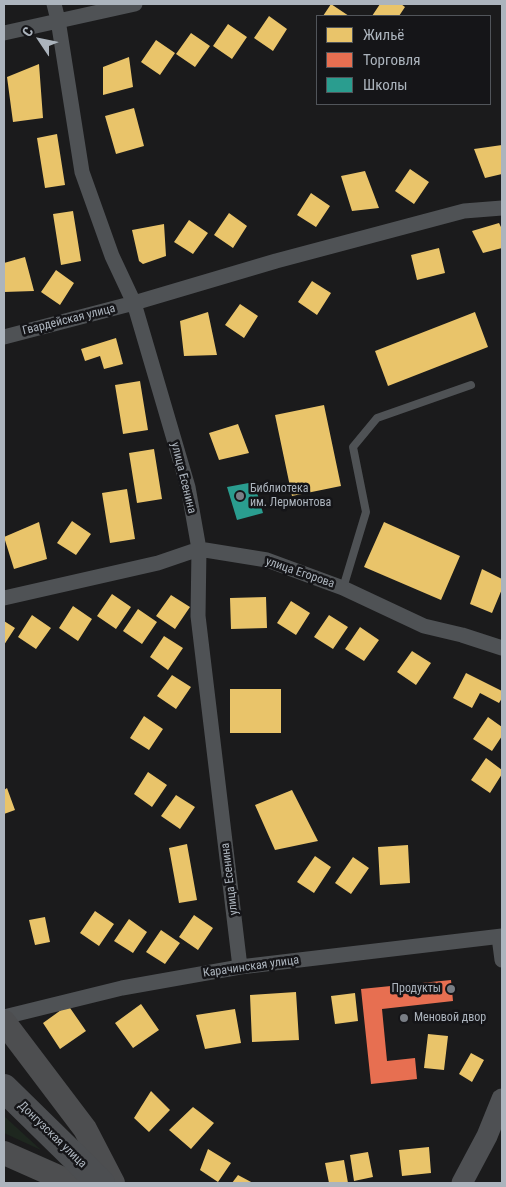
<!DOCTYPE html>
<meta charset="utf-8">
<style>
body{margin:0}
#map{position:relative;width:506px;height:1187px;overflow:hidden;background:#1b1b1c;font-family:"Roboto Condensed",sans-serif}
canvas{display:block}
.frame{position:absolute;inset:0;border:5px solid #acb4bd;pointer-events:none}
.legend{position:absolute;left:316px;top:15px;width:175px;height:90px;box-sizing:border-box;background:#151518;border:1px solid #51555a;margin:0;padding:6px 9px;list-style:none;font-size:15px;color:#acb4bd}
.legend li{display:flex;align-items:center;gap:10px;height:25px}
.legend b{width:25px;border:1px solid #51555a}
.north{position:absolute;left:15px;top:15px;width:50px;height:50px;-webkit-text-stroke:4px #151518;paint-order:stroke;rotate:304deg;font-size:14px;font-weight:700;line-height:20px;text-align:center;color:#acb4bd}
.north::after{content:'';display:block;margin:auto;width:18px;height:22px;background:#acb4bd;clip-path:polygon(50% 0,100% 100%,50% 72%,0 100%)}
</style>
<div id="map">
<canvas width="506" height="1187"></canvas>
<div class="frame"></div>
<ul class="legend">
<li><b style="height:14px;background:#e9c46a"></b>Жильё</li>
<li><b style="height:14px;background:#e76f51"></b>Торговля</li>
<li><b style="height:14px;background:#2a9d8f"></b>Школы</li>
</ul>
<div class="north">С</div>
</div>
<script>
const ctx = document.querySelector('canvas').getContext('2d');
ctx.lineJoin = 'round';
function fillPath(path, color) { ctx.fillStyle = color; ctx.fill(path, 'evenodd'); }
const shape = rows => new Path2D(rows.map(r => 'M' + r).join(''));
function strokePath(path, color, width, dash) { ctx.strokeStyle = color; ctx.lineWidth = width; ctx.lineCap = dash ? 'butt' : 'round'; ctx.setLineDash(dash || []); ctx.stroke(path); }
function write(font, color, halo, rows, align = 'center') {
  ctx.font = font + ' "Roboto Condensed",sans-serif'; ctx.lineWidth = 5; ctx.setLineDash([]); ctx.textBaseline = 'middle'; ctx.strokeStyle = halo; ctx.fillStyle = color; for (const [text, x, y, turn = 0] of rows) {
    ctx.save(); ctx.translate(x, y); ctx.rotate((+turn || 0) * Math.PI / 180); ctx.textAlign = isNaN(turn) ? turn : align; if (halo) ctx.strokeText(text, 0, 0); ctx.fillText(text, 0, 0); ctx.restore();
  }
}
const green = shape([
 [4,1116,41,1150,4,1133]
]);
const homes = shape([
 [331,4,349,16,323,16],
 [380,4,401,4,405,7,399,16,372,16],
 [269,16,287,29,273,51,254,38],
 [228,24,247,37,232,59,213,46],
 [191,33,210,46,195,67,176,54],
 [156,40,175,53,160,75,141,62],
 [129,57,133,87,103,95,103,67],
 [39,64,43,118,13,122,7,77],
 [134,108,144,146,116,154,105,116],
 [57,134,65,185,45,188,37,138],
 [502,145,502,174,485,178,474,149],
 [410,169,429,182,414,204,395,191],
 [365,171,379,208,352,211,341,176],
 [311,193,330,206,316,227,297,215],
 [73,211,81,261,61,265,53,214],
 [229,213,247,226,233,248,214,235],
 [189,220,208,233,193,254,174,242],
 [499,223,502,229,502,248,483,253,472,231],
 [164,224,166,256,143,264,139,261,132,230],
 [439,248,445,273,417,280,411,255],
 [25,257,34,291,4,292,4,263],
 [56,270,74,283,60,305,41,292],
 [312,281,331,293,317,315,298,302],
 [240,304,258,316,244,338,225,325],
 [208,312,217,355,184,356,180,321],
 [475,312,488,347,388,386,375,351],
 [116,338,123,364,104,369,100,356,85,361,81,349],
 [140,381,148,430,123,434,115,385],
 [324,405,341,486,292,496,275,415],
 [238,424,249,453,219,460,209,433],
 [154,449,162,499,137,503,129,453],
 [127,489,135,539,110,543,102,493],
 [72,521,91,534,76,555,57,543],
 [39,522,47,559,14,569,4,537],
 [384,522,460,556,441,600,364,567],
 [482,569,502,579,502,589,492,613,470,604],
 [112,594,131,607,116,629,97,616],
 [171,595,190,607,175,629,156,616],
 [266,597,267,628,231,629,230,598],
 [291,601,310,613,296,635,277,623],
 [73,606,92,619,78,641,59,628],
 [138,609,157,622,142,644,123,631],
 [32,615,51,628,36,649,18,637],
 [329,615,348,627,333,649,314,637],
 [4,621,15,628,4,645],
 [360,627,379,640,364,661,345,649],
 [164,636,183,648,168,670,150,657],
 [412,651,431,663,416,685,397,672],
 [466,673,502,691,502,698,499,703,480,693,472,708,453,698],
 [172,675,191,687,176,709,157,696],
 [230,689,281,689,281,733,230,733],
 [144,716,163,729,149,750,130,738],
 [488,717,502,727,502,736,492,751,473,739],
 [486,758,502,770,502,774,490,793,471,780],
 [148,772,167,785,152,807,134,794],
 [7,788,15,810,4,814,4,790],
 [292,790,318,841,275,850,255,805],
 [176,795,195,807,180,829,161,816],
 [187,844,197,900,179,903,169,848],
 [408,845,410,883,380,885,378,847],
 [315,856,331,867,314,893,297,882],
 [353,857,369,868,351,894,335,883],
 [95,911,114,924,99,946,80,933],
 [194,915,213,928,198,950,179,937],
 [45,917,50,942,35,945,29,920],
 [129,919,147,932,133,953,114,941],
 [161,930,180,943,165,964,146,952],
 [296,992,299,1040,252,1042,250,995],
 [355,993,358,1021,335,1024,331,996],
 [141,1004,159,1030,133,1048,115,1023],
 [68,1005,86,1031,60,1049,43,1023],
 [235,1009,241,1043,205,1049,196,1015],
 [428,1034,448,1036,444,1070,424,1068],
 [471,1053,484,1060,472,1082,459,1074],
 [151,1091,170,1110,149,1132,134,1118],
 [193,1107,214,1123,191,1149,169,1130],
 [429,1147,431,1173,402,1176,399,1150],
 [208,1149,231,1163,218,1182,200,1170],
 [368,1152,373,1177,354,1181,350,1155],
 [344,1160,348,1183,329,1183,325,1163],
 [238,1175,253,1183,232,1183]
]);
const shops = shape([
 [451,980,453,1001,382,1009,387,1061,415,1058,417,1079,371,1084,361,989]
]);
const schools = shape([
 [254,482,263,513,237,520,227,487]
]);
const lane = shape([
 [343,588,366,512,353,447,377,418,471,385]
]);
const street = shape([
 [54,4,58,20,82,172,112,256,134,303,188,487,199,549,198,616,240,967],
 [4,33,135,4],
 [4,337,134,303,276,261,464,211,502,208],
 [4,598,158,563,199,549,267,560,343,588,424,626,462,635,502,648],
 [499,937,502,960],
 [4,1017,122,988,240,967,502,936]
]);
const secondary = shape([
 [462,1183,487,1136,502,1099]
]);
const primary = shape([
 [4,1022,85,1129,113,1183],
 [4,1153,72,1183]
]);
const highway = shape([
 [4,1088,101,1183]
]);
const markers = [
 [240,496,5,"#797e85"],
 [451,989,5,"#797e85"],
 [404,1018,5,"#797e85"]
];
const streetNames = [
 ["Гвардейская улица",69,320,-14],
 ["улица Есенина",183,478,76],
 ["улица Егорова",300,573,19],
 ["улица Есенина",230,879,-97],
 ["Карачинская улица",251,967,-8],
 ["Донгузская улица",52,1135,44]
];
const poiNames = [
 ["Библиотека",250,489],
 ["им. Лермонтова",250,503],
 ["Продукты",441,989,"right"],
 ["Меновой двор",414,1018]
];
fillPath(green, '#1e271f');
fillPath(homes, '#e9c46a');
fillPath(shops, '#e76f51');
fillPath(schools, '#2a9d8f');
strokePath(lane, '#4f5255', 8);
strokePath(street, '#4f5255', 15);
strokePath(secondary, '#4e5053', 21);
strokePath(primary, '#4d4e50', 24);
strokePath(highway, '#4c4e51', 28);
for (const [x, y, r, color] of markers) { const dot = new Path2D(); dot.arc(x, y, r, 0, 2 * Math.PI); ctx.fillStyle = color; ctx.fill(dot); strokePath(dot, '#151518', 2); }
write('12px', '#acb4bd', '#151518', streetNames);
write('12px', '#acb4bd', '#151518', poiNames, 'left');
</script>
